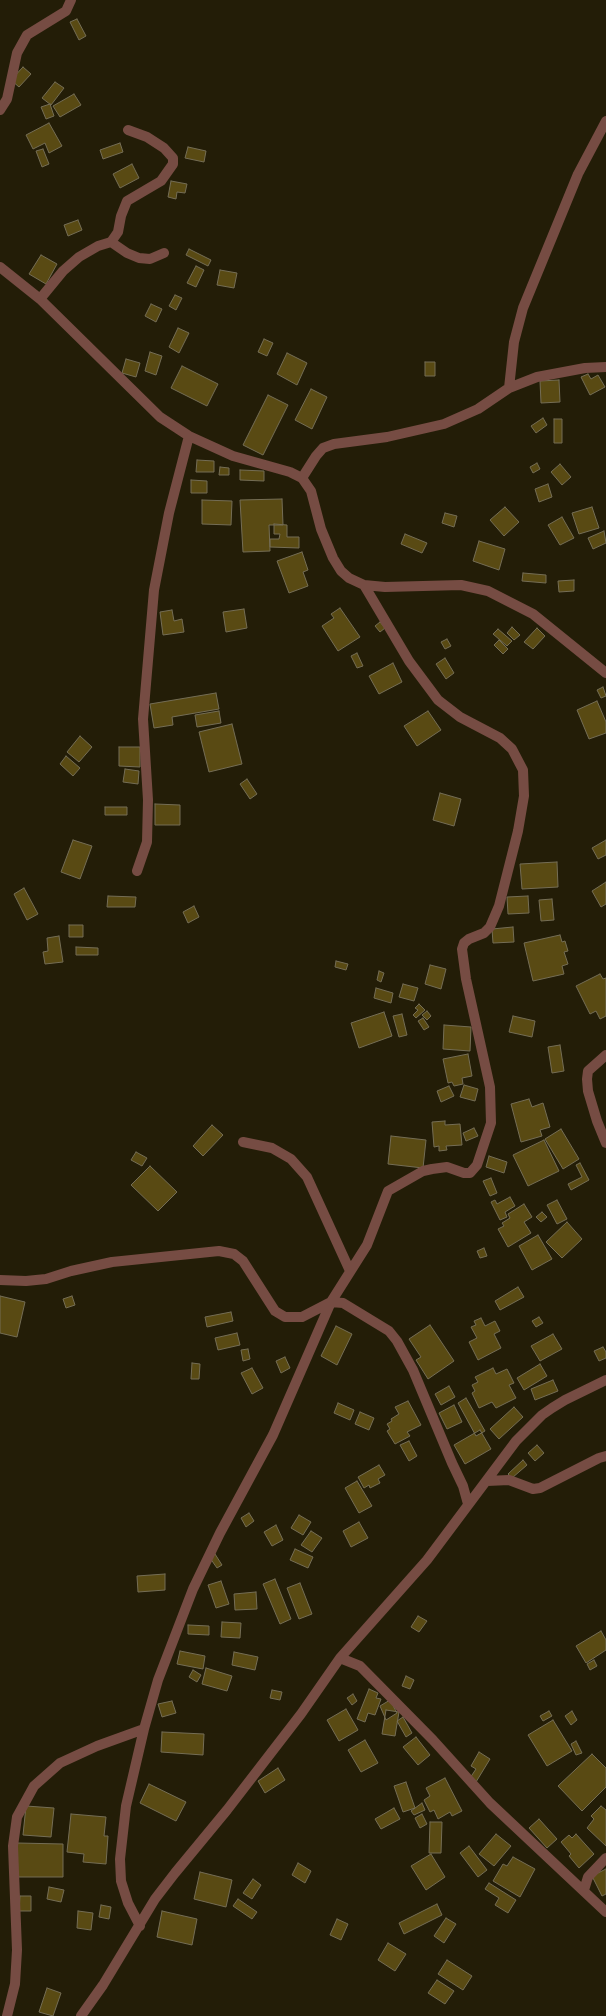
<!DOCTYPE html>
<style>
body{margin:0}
canvas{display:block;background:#231d07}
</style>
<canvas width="606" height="2016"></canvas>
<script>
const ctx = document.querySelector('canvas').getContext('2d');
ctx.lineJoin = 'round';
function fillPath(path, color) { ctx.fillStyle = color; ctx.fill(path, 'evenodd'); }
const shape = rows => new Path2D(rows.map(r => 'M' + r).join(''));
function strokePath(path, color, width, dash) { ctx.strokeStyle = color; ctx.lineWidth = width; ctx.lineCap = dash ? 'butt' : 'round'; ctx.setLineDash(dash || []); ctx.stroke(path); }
const building = shape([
 [77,19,86,36,79,40,70,22,77,19],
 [23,67,31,74,19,87,11,80,23,67],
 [55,82,64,88,51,105,42,98,55,82],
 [74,94,81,105,60,117,53,106,74,94],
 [50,104,54,116,46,119,41,107,50,104],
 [49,123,62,146,49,153,45,143,33,149,26,135,49,123],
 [120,143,123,152,103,159,100,150,120,143],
 [188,147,206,151,204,162,185,158,188,147],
 [43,149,49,164,42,167,36,151,43,149],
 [132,164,139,178,120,188,113,174,132,164],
 [171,181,187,184,185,193,177,192,176,199,168,197,171,181],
 [78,220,82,230,68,236,64,225,78,220],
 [189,249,211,260,208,266,186,255,189,249],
 [41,255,57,264,46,284,29,274,41,255],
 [196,266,204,270,196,287,187,283,196,266],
 [220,270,237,273,234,288,217,285,220,270],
 [175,295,182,298,176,310,169,306,175,295],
 [151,304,162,309,156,322,145,316,151,304],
 [178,328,189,333,179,353,169,347,178,328],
 [264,339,273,343,267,356,258,352,264,339],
 [150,352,162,356,156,375,145,371,150,352],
 [287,353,307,363,297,385,277,374,287,353],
 [126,359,140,363,136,377,122,373,126,359],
 [425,362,435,362,435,376,425,376,425,362],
 [182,366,218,384,207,406,171,388,182,366],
 [588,374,591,379,598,375,605,387,590,395,581,377,588,374],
 [559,380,560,402,541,403,540,381,559,380],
 [311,389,327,397,312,429,295,420,311,389],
 [268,395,288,405,263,455,243,445,268,395],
 [543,418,547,425,536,433,531,426,543,418],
 [554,419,562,419,562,443,554,443,554,419],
 [197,460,214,461,214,472,196,472,197,460],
 [537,463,540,469,533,473,530,467,537,463],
 [560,464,571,477,562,485,551,472,560,464],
 [220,467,229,468,229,475,219,475,220,467],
 [240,470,264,471,264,481,240,480,240,470],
 [191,480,207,481,207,493,191,493,191,480],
 [548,484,552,497,539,502,535,489,548,484],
 [282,499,283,525,269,525,270,551,243,552,240,500,282,499],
 [202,500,232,501,231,525,202,524,202,500],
 [505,507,519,522,504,536,490,520,505,507],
 [592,507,599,528,579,534,572,513,592,507],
 [445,513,457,516,454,527,442,523,445,513],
 [562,517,574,538,560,545,548,525,562,517],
 [274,524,287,525,287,537,299,537,299,548,270,547,270,539,279,539,280,534,274,534,274,524],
 [604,531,606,543,593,549,588,538,604,531],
 [405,534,427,543,422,553,401,544,405,534],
 [479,541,505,549,499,570,473,561,479,541],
 [302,552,308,570,303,572,308,586,289,593,277,561,302,552],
 [523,573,546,575,546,583,522,581,523,573],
 [574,580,574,591,559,592,558,581,574,580],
 [340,608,360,637,338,651,322,626,334,618,331,614,340,608],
 [244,609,247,628,226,632,223,612,244,609],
 [172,610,174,621,182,619,184,632,163,635,160,612,172,610],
 [380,622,385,628,380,632,375,626,380,622],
 [512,627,520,635,514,640,507,633,512,627],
 [537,628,545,636,533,649,524,642,537,628],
 [498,629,512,641,507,646,493,634,498,629],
 [447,639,451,646,445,649,441,642,447,639],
 [499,640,508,649,503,654,494,645,499,640],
 [357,653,363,666,357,668,351,656,357,653],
 [445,658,454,673,446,679,436,664,445,658],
 [393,663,402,682,379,694,369,676,393,663],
 [603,687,606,696,601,698,597,690,603,687],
 [216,693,219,709,172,717,173,725,154,728,150,704,216,693],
 [597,701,606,722,606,733,589,739,577,710,597,701],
 [219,711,221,723,197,727,195,715,219,711],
 [428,711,441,730,417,746,404,726,428,711],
 [232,724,242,764,209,772,199,732,232,724],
 [80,736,92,747,79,762,67,752,80,736],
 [119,747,140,747,140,767,119,766,119,747],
 [66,756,80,768,73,776,60,764,66,756],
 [125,769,139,771,138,784,123,782,125,769],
 [247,779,257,794,250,799,240,784,247,779],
 [440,793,461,799,454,826,433,820,440,793],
 [155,804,180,805,180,825,155,825,155,804],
 [105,807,127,807,127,815,105,815,105,807],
 [73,840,92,846,80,879,61,872,73,840],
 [606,840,606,855,598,859,592,848,606,840],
 [557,862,558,887,522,889,520,864,557,862],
 [606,882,606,904,601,907,592,891,606,882],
 [24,888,38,914,27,920,14,894,24,888],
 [108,896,136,897,135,907,107,907,108,896],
 [528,896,529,913,508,914,507,897,528,896],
 [552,899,554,920,541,921,539,900,552,899],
 [194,906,199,917,188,923,183,912,194,906],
 [69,925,83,925,83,937,69,937,69,925],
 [513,927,514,942,493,943,492,929,513,927],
 [560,935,562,942,565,941,568,951,564,952,568,964,562,966,564,974,533,981,524,943,560,935],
 [59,936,63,962,45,964,43,952,48,951,47,938,59,936],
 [76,947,98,948,98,955,76,955,76,947],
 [336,961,348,964,346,970,335,967,336,961],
 [430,965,446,969,441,989,425,984,430,965],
 [379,971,384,973,381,982,377,980,379,971],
 [600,974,603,979,606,978,606,1016,600,1019,596,1011,590,1014,576,986,600,974],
 [403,984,418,988,414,1001,399,997,403,984],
 [376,988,393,993,391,1003,374,998,376,988],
 [419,1004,425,1010,416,1018,413,1015,418,1010,415,1008,419,1004],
 [427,1011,431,1016,427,1020,422,1015,427,1011],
 [384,1012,392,1036,359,1048,351,1023,384,1012],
 [402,1014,407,1035,399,1037,393,1016,402,1014],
 [513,1016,535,1021,532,1037,509,1032,513,1016],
 [423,1018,429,1027,424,1030,418,1021,423,1018],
 [444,1025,471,1027,470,1051,443,1049,444,1025],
 [560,1045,564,1071,552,1073,548,1047,560,1045],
 [468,1054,472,1076,462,1078,463,1084,454,1086,452,1082,448,1083,443,1059,468,1054],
 [464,1085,478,1089,475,1101,460,1097,464,1085],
 [449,1086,454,1096,441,1102,437,1091,449,1086],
 [529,1099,532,1107,543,1103,550,1127,540,1130,542,1136,521,1142,511,1104,529,1099],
 [445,1121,445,1125,460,1124,462,1145,446,1146,447,1150,439,1151,439,1146,434,1147,432,1122,445,1121],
 [212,1125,223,1135,203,1156,193,1146,212,1125],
 [474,1128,478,1136,466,1141,463,1133,474,1128],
 [561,1129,579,1159,563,1169,545,1139,561,1129],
 [391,1136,426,1140,423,1168,388,1164,391,1136],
 [544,1140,559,1171,528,1186,513,1155,544,1140],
 [136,1152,147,1158,142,1166,131,1160,136,1152],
 [489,1156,507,1162,504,1173,486,1167,489,1156],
 [580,1163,589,1180,571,1190,568,1184,582,1177,576,1165,580,1163],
 [150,1166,177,1192,158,1211,131,1185,150,1166],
 [491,1178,497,1193,490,1196,483,1181,491,1178],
 [510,1197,515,1206,505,1212,507,1217,500,1220,491,1202,495,1200,497,1204,510,1197],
 [557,1200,567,1219,557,1224,547,1205,557,1200],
 [524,1204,532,1217,524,1222,531,1233,508,1247,498,1229,504,1226,502,1223,510,1218,508,1214,524,1204],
 [542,1212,547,1217,541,1222,536,1217,542,1212],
 [567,1222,582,1239,562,1258,546,1242,567,1222],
 [538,1235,552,1259,532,1270,519,1246,538,1235],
 [484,1248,487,1256,480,1258,477,1251,484,1248],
 [518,1287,524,1297,500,1310,495,1301,518,1287],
 [0,1296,25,1302,17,1337,0,1333,0,1296],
 [72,1296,75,1305,66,1308,63,1299,72,1296],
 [231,1312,233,1321,207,1327,205,1317,231,1312],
 [539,1317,543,1323,536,1327,532,1321,539,1317],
 [481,1318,485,1326,495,1321,500,1331,494,1334,501,1348,478,1360,469,1342,477,1338,471,1327,476,1325,474,1321,481,1318],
 [430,1325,454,1361,428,1379,416,1360,421,1357,409,1339,430,1325],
 [336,1326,352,1334,337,1365,321,1356,336,1326],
 [237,1333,240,1345,218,1350,215,1338,237,1333],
 [553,1334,562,1349,540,1361,531,1346,553,1334],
 [603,1347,606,1352,606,1358,599,1361,594,1351,603,1347],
 [248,1349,250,1359,243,1361,241,1350,248,1349],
 [285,1357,290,1368,281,1373,276,1361,285,1357],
 [192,1363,200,1364,199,1379,191,1379,192,1363],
 [540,1364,547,1376,524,1390,517,1378,540,1364],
 [252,1368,263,1388,252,1394,241,1373,252,1368],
 [493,1368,496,1374,507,1369,514,1383,509,1385,516,1398,496,1408,492,1402,479,1408,472,1393,475,1391,472,1385,478,1382,475,1377,493,1368],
 [553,1380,558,1391,535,1400,531,1389,553,1380],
 [449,1386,455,1397,441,1405,435,1394,449,1386],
 [466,1398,485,1431,476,1436,458,1403,466,1398],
 [408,1401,421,1425,407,1432,410,1436,395,1444,387,1431,390,1429,387,1424,392,1421,391,1419,399,1414,395,1407,408,1401],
 [338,1403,354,1410,350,1420,334,1413,338,1403],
 [454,1405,462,1422,447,1429,439,1413,454,1405],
 [514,1407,523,1417,499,1439,490,1429,514,1407],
 [360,1412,374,1418,369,1430,355,1424,360,1412],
 [480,1430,491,1449,465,1464,454,1445,480,1430],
 [409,1441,417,1456,409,1461,400,1445,409,1441],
 [537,1445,544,1453,535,1461,528,1453,537,1445],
 [523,1460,527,1465,512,1478,508,1474,523,1460],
 [379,1465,385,1475,378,1479,380,1483,370,1488,369,1485,364,1488,358,1477,379,1465],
 [357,1481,372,1506,359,1513,345,1488,357,1481],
 [249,1513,254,1521,246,1527,241,1518,249,1513],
 [299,1515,311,1522,303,1535,291,1528,299,1515],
 [359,1522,368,1538,351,1547,343,1531,359,1522],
 [276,1525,283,1540,272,1546,264,1532,276,1525],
 [311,1531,322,1538,312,1552,301,1545,311,1531],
 [295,1549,313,1557,308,1568,290,1560,295,1549],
 [215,1554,222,1565,217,1568,210,1558,215,1554],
 [165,1574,165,1590,138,1592,137,1576,165,1574],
 [275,1579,291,1619,280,1624,263,1584,275,1579],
 [221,1581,229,1604,216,1608,208,1585,221,1581],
 [300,1583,312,1614,299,1619,287,1588,300,1583],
 [256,1592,257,1609,235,1610,234,1594,256,1592],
 [418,1616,427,1621,419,1632,411,1627,418,1616],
 [222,1622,241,1623,240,1638,221,1637,222,1622],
 [188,1625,209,1626,209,1635,188,1634,188,1625],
 [601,1631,606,1640,606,1650,586,1663,576,1646,601,1631],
 [180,1651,205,1656,203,1669,177,1664,180,1651],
 [234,1652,258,1657,255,1670,232,1665,234,1652],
 [594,1660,597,1666,590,1670,587,1664,594,1660],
 [206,1668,232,1676,227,1691,202,1684,206,1668],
 [193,1670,201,1675,197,1682,189,1677,193,1670],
 [406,1676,414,1680,410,1689,402,1686,406,1676],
 [369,1689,378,1693,376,1698,381,1699,375,1715,368,1713,365,1722,357,1719,369,1689],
 [272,1690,282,1692,280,1700,270,1698,272,1690],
 [353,1694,357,1701,352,1705,347,1698,353,1694],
 [390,1700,397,1713,386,1720,380,1706,390,1700],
 [172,1701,176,1713,162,1717,158,1704,172,1701],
 [346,1709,358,1730,339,1741,327,1720,346,1709],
 [386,1710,399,1712,395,1736,382,1734,386,1710],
 [549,1711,552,1716,543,1721,540,1716,549,1711],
 [572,1711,577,1720,571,1725,565,1716,572,1711],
 [403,1717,412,1733,406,1737,397,1721,403,1717],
 [553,1720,572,1751,547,1766,528,1735,553,1720],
 [162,1732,204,1734,203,1755,161,1752,162,1732],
 [416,1737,430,1755,418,1765,403,1747,416,1737],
 [365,1740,378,1763,361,1772,348,1750,365,1740],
 [576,1741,582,1753,576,1755,571,1744,576,1741],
 [479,1752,490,1759,476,1782,470,1778,476,1769,471,1766,479,1752],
 [592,1754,606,1768,606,1787,582,1811,558,1786,592,1754],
 [278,1768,285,1780,265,1793,258,1781,278,1768],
 [445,1778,462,1811,452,1816,450,1812,438,1819,434,1810,430,1812,424,1800,430,1796,426,1788,445,1778],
 [406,1782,415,1808,403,1812,394,1786,406,1782],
 [149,1784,186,1802,176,1821,140,1803,149,1784],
 [422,1803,425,1810,414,1815,411,1811,422,1803],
 [26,1806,54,1808,51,1837,23,1835,26,1806],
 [601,1806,606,1810,606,1846,587,1828,594,1819,591,1816,601,1806],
 [394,1808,400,1819,381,1829,375,1819,394,1808],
 [71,1814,106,1817,104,1836,108,1836,106,1864,83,1862,84,1854,67,1852,71,1814],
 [422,1814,427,1824,420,1828,415,1818,422,1814],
 [539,1819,557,1839,547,1848,529,1828,539,1819],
 [430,1822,442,1822,441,1853,429,1853,430,1822],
 [496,1834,511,1846,494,1866,479,1854,496,1834],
 [576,1834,594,1854,579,1868,569,1856,571,1854,561,1842,569,1835,572,1838,576,1834],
 [17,1843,63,1844,63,1877,16,1877,17,1843],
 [469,1846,487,1870,478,1877,460,1853,469,1846],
 [431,1854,445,1877,426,1890,411,1866,431,1854],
 [513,1857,535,1869,520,1897,493,1881,503,1864,507,1866,513,1857],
 [298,1863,311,1871,305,1883,292,1875,298,1863],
 [606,1869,606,1894,602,1896,592,1876,606,1869],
 [200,1872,232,1880,226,1907,194,1899,200,1872],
 [253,1879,261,1885,252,1899,243,1893,253,1879],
 [489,1883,516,1900,508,1913,495,1905,499,1898,485,1889,489,1883],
 [49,1887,64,1890,61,1902,47,1899,49,1887],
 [20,1896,31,1896,31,1911,19,1911,20,1896],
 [238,1899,257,1912,252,1919,233,1906,238,1899],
 [437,1904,442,1915,404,1934,399,1923,437,1904],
 [101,1905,111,1907,109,1919,99,1917,101,1905],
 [78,1911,93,1913,91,1930,77,1928,78,1911],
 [162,1911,197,1919,192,1945,157,1937,162,1911],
 [446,1918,456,1924,444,1943,434,1936,446,1918],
 [337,1919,348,1924,341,1940,330,1935,337,1919],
 [388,1943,406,1954,395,1971,378,1960,388,1943],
 [447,1960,472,1976,463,1990,438,1974,447,1960],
 [437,1980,454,1991,445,2004,428,1993,437,1980],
 [47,1988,61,1993,53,2016,39,2012,47,1988]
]);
const minor = shape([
 [0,110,7,99,17,53,27,35,66,11,71,0],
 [111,242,118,232,121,216,127,201,161,181,173,164,173,158,164,148,147,137,128,130],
 [0,267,40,299,160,417,189,436,233,456,290,472,302,478,311,491,321,529,333,558,341,571,349,578,364,585,385,587,461,585,488,591,533,614,606,673],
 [40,299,63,271,79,257,98,246,111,242,127,253,139,258,150,259,164,253],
 [509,388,514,342,523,308,578,174,606,121],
 [302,478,316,456,323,448,334,444,387,437,444,424,478,409,509,388,537,377,585,368,606,367],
 [137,871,147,842,148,800,143,719,154,590,169,513,189,436],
 [606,1055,588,1071,587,1079,588,1091,597,1121,606,1143],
 [243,1142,272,1148,291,1159,307,1177,350,1271],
 [0,1280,26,1281,46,1279,71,1271,112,1262,219,1251,234,1254,243,1261,275,1311,285,1317,302,1317,331,1302,343,1303,389,1331,397,1341,413,1370,452,1463,463,1486,468,1504],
 [487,1481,509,1480,533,1489,540,1488,599,1458,606,1456],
 [340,1658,360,1666,433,1740,490,1803,606,1912],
 [584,1890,588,1877,606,1858],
 [140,1926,128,1903,121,1881,120,1859,126,1806,144,1729,158,1680,193,1589,220,1533,273,1435,331,1302,367,1245,388,1191,423,1171,432,1169,447,1167,464,1173,470,1173,477,1165,491,1123,490,1087,466,979,462,949,464,943,469,939,484,933,490,927,499,906,518,831,524,796,523,770,512,749,500,738,460,717,438,700,409,661,364,585],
 [7,2016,15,1984,17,1950,13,1846,17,1817,34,1786,60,1763,97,1746,144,1729],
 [81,2016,103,1985,155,1899,175,1873,227,1810,301,1714,340,1658,427,1560,516,1441,542,1415,552,1408,565,1400,606,1380]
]);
fillPath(building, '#594a13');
strokePath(building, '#746d55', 1);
strokePath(minor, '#764c43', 10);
</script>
